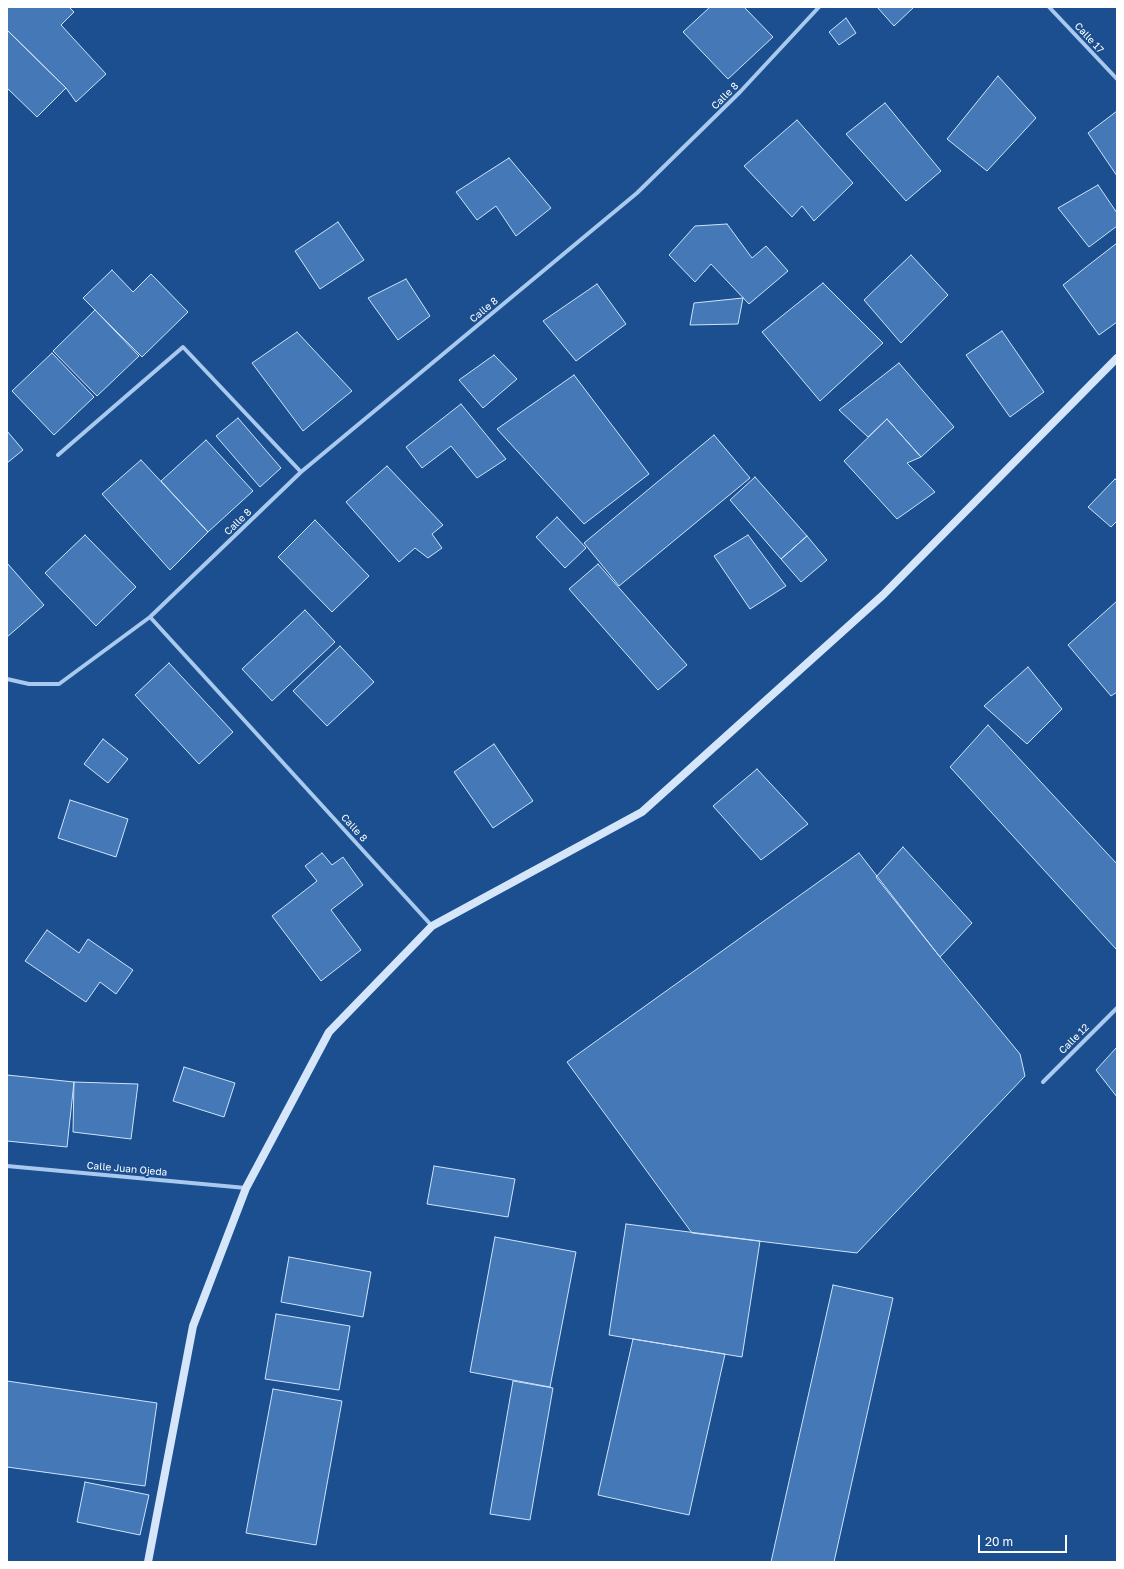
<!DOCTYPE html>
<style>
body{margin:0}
#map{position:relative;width:1124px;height:1569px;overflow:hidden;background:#1b4f8f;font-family:"Golos Text",sans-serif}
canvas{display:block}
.frame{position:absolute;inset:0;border:8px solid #fff;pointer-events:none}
.scale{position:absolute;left:978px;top:1535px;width:89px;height:18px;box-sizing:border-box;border:2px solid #fff;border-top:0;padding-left:5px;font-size:12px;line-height:14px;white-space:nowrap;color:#fff;-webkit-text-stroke:3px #1b4f8f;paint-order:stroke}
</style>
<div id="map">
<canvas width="1124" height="1569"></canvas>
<div class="frame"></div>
<div class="scale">20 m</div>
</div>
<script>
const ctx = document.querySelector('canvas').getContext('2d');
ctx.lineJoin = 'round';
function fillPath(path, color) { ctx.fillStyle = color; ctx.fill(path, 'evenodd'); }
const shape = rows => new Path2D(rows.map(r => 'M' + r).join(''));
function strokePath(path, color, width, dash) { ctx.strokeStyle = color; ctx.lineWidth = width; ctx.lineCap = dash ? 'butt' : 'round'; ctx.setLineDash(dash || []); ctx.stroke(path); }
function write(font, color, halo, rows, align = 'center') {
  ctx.font = font + ' "Golos Text",sans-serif'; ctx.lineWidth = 4; ctx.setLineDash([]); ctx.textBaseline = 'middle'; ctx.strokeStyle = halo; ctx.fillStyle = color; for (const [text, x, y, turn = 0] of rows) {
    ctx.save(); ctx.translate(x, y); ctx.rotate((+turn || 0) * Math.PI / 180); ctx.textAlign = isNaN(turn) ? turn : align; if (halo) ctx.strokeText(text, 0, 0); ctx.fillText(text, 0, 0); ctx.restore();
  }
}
const building = shape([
 [7,7,69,7,74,12,61,25,106,74,76,102,66,88,7,30,7,7],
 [710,7,744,7,773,37,728,79,683,32,710,7],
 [877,7,914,7,894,26,877,7],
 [846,18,856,33,839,45,829,32,846,18],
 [7,30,66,88,37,117,7,88,7,30],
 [998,76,1036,118,987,171,947,139,998,76],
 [885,103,941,171,906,201,846,134,885,103],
 [1117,111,1117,176,1088,133,1117,111],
 [797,120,853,183,814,221,802,206,792,217,744,166,797,120],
 [509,158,551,208,516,236,496,206,477,220,456,192,509,158],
 [1098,185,1117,213,1117,226,1089,247,1058,208,1098,185],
 [338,222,364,260,320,289,295,251,338,222],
 [727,224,752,258,766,246,788,271,749,304,711,264,695,282,669,255,695,226,727,224],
 [1117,243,1117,322,1099,335,1063,285,1117,243],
 [911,255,948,295,901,343,864,300,911,255],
 [112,270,133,292,151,274,188,312,142,357,83,298,112,270],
 [406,279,430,316,398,340,368,298,406,279],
 [823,283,883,343,820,401,762,332,823,283],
 [597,284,626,324,576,361,543,321,597,284],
 [743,298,738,324,690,325,694,303,743,298],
 [95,310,139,356,97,396,53,351,95,310],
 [1002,331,1044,392,1010,417,966,355,1002,331],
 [297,332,352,391,303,431,252,363,297,332],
 [52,353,94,397,54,435,12,391,52,353],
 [494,355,517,379,483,408,459,380,494,355],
 [899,363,954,427,921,457,887,419,868,437,839,410,899,363],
 [574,375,649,474,584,524,497,429,574,375],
 [461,404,506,459,477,478,451,446,422,468,406,447,461,404],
 [238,418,281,468,260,487,216,436,238,418],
 [887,419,921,457,907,463,935,492,897,519,844,461,887,419],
 [7,431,23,450,7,463,7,431],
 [714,435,750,478,619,586,584,543,714,435],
 [206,440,253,491,208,532,161,481,206,440],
 [141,460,208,532,170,570,102,494,141,460],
 [387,466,443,525,432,534,442,548,428,558,415,548,399,562,346,502,387,466],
 [755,477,807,536,781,559,730,500,755,477],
 [1115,479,1117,481,1117,521,1111,527,1088,507,1115,479],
 [557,517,586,548,565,568,536,537,557,517],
 [315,520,369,576,332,612,278,557,315,520],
 [85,535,136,587,96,626,45,573,85,535],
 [748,535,786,586,750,609,714,556,748,535],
 [807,536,827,560,801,582,781,559,807,536],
 [7,563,44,605,7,637,7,563],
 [598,564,687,665,658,690,569,589,598,564],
 [1117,601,1117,692,1111,696,1068,645,1117,601],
 [305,610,335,642,272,701,242,669,305,610],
 [340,646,374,682,327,726,293,691,340,646],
 [169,663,233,732,199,764,135,695,169,663],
 [1028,667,1062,709,1027,744,984,706,1028,667],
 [988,725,1117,864,1117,948,1116,949,950,767,988,725],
 [103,739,128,759,108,783,84,764,103,739],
 [494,744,533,801,493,828,454,772,494,744],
 [757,769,808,824,761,860,713,806,757,769],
 [70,800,128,819,116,857,58,838,70,800],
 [903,847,972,923,940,957,876,877,903,847],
 [322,853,332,865,343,857,363,885,331,910,361,950,321,981,272,916,317,881,305,866,322,853],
 [859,853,940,957,1020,1054,1025,1076,857,1253,692,1233,567,1062,859,853],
 [47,930,79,953,88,939,133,970,116,994,100,982,86,1002,25,961,47,930],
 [1117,1047,1117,1097,1096,1070,1117,1047],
 [184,1067,235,1083,224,1117,173,1101,184,1067],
 [7,1075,74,1082,67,1147,7,1141,7,1075],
 [74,1082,138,1084,131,1139,73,1132,74,1082],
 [434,1166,515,1179,508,1217,427,1204,434,1166],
 [626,1224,760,1241,742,1357,609,1335,626,1224],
 [495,1237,576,1252,550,1387,470,1372,495,1237],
 [289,1257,371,1272,363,1317,281,1302,289,1257],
 [833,1285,893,1298,834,1562,771,1562,833,1285],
 [276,1314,350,1326,339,1390,265,1379,276,1314],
 [633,1339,725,1354,689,1515,598,1495,633,1339],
 [7,1381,157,1403,145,1486,7,1467,7,1381],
 [513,1381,553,1388,530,1520,490,1514,513,1381],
 [273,1389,342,1401,316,1545,246,1533,273,1389],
 [85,1482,149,1495,140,1535,77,1522,85,1482]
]);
const street = shape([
 [1049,7,1117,79],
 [58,455,183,347,301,472],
 [150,617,432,926],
 [7,679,29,684,59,684,150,617,301,472,637,193,740,92,819,7],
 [1043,1082,1117,1008],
 [7,1166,246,1188]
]);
const secondary = shape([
 [148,1562,193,1326,246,1188,329,1032,432,926,642,812,883,595,1117,358]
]);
const streetNames = [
 ["Calle 17",1089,38,47],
 ["Calle 8",725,96,-45],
 ["Calle 8",484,310,-40],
 ["Calle 8",238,522,-44],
 ["Calle 8",354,828,48],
 ["Calle 12",1074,1039,-45],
 ["Calle Juan Ojeda",127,1169,5]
];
fillPath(building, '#4478b7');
strokePath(building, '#cfe3fa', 1);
strokePath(street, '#a9c9ee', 4);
strokePath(secondary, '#d6e6fa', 8);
write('10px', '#fff', '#1b4f8f', streetNames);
</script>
